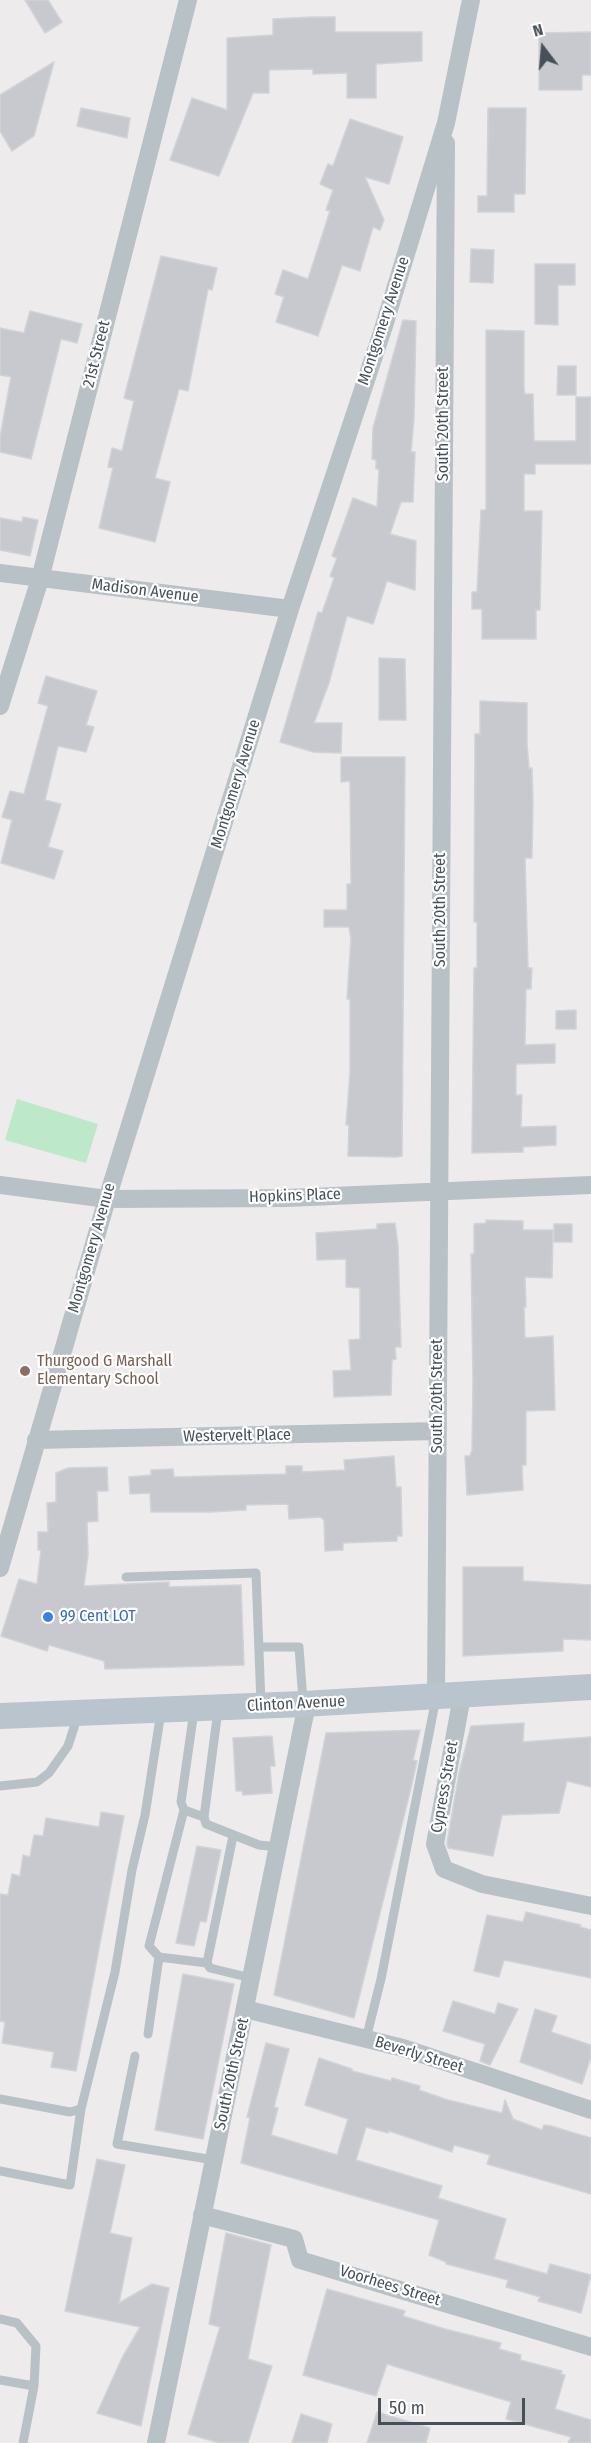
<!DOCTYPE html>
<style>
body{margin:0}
#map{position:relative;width:591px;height:2443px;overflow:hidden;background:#eeebec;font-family:"Fira Sans Condensed",sans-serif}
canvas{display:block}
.north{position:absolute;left:513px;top:18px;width:60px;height:60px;-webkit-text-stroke:4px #fff;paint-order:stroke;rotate:344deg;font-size:16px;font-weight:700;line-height:24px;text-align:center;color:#465056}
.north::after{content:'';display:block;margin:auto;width:21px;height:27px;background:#465056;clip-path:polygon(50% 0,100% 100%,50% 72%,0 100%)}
.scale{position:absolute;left:378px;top:2398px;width:147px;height:27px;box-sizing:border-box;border:3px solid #465056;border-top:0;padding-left:8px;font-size:18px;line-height:21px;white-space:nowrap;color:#465056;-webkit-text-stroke:4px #fff;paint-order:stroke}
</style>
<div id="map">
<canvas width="591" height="2443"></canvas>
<div class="north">N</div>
<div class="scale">50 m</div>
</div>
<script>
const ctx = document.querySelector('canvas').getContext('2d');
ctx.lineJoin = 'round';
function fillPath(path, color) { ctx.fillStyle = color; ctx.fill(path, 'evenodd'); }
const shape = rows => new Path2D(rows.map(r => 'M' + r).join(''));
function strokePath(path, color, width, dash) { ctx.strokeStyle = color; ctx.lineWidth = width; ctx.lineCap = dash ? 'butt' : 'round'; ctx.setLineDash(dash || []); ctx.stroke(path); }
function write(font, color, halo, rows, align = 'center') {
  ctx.font = font + ' "Fira Sans Condensed",sans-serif'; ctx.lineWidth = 4.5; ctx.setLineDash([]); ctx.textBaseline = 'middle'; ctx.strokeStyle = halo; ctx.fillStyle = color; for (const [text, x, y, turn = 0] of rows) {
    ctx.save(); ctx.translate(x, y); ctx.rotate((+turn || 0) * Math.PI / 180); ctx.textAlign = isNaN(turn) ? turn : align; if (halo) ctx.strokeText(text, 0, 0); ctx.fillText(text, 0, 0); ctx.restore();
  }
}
const green = shape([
 [17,1099,98,1124,86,1163,5,1140]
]);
const building = shape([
 [25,0,48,0,62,22,45,33,25,0],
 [312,17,335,17,335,32,422,32,422,61,376,64,376,98,347,98,347,73,313,74,313,69,269,70,269,93,253,93,219,176,170,160,192,98,227,110,227,38,273,35,273,19,312,17],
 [591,32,591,75,582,75,582,90,539,90,539,33,591,32],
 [54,62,34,136,12,151,0,131,0,95,54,62],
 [81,108,130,118,127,138,77,126,81,108],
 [488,108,526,108,525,194,514,194,514,212,478,212,478,196,487,196,488,108],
 [350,119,403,137,389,184,365,177,384,220,380,230,373,227,360,271,342,265,318,336,276,322,284,297,275,294,283,270,308,279,330,211,326,210,333,190,320,184,328,164,333,166,350,119],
 [471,249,494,250,493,283,470,282,471,249],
 [161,256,217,268,212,290,208,289,188,391,179,389,155,478,170,482,155,542,99,528,113,468,108,467,112,448,122,451,134,401,124,398,161,256],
 [535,264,575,264,575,285,558,285,558,325,535,324,535,264],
 [30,311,82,324,77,343,61,339,31,459,0,452,0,437,11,377,0,375,0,328,24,333,30,311],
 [403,320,416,321,414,418,411,452,415,452,413,502,401,502,390,534,416,541,415,590,387,581,373,624,347,616,329,683,314,723,342,723,341,753,313,752,280,742,318,612,322,613,334,578,330,576,337,558,332,556,353,498,377,507,379,469,376,469,376,460,372,459,373,428,403,320],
 [486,330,524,331,524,389,525,394,533,394,534,441,576,441,576,397,591,397,591,464,535,464,535,474,524,474,524,511,542,511,540,610,536,610,536,639,482,639,482,609,472,609,472,592,477,592,481,510,486,510,486,330],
 [558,366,576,366,576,395,557,395,558,366],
 [23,517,38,520,30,556,0,550,0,518,22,522,23,517],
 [379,658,405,659,406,720,379,720,379,658],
 [46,676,97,691,86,725,94,727,86,752,58,746,45,800,61,804,48,847,63,851,54,879,1,863,12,820,2,817,10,791,24,794,48,706,38,703,46,676],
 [480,701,527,703,527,744,529,768,532,768,533,801,532,858,525,858,528,968,532,968,531,989,526,989,525,1045,555,1044,555,1063,516,1064,516,1095,522,1095,521,1127,556,1126,556,1145,523,1147,523,1152,472,1153,474,968,477,968,477,922,474,922,475,734,480,734,480,701],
 [341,757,405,757,402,1156,396,1157,348,1156,349,1125,346,1125,350,1072,350,999,347,999,351,938,349,927,324,927,324,910,347,910,347,884,351,884,350,781,341,782,341,757],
 [576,1010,576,1029,556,1029,556,1011,576,1010],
 [486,1220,523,1221,523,1230,553,1230,552,1278,525,1277,526,1307,524,1307,525,1338,553,1336,555,1410,526,1411,526,1465,522,1465,523,1490,467,1495,465,1456,470,1456,472,1450,473,1383,471,1254,474,1254,474,1224,486,1223,486,1220],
 [395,1223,398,1245,401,1347,395,1347,396,1359,392,1360,391,1395,334,1397,333,1371,351,1370,349,1340,360,1339,360,1288,346,1287,346,1259,317,1260,316,1233,377,1229,377,1224,395,1223],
 [554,1224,572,1224,572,1242,554,1242,554,1224],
 [394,1456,396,1487,401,1487,402,1536,397,1536,397,1541,343,1543,343,1550,325,1551,324,1520,320,1517,289,1519,288,1504,246,1505,246,1510,210,1512,151,1512,150,1493,130,1494,129,1477,151,1475,151,1470,173,1469,174,1477,286,1474,286,1466,302,1466,302,1472,345,1470,344,1460,394,1456],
 [107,1467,108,1491,97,1491,98,1521,87,1522,88,1555,84,1586,169,1582,169,1587,241,1585,244,1665,105,1669,104,1661,49,1645,47,1651,1,1636,19,1579,37,1584,41,1550,38,1550,38,1532,48,1532,47,1503,56,1502,56,1473,68,1468,107,1467],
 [463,1567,523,1567,523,1581,591,1585,591,1640,563,1639,563,1651,463,1656,463,1567],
 [524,1723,523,1742,591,1737,591,1787,567,1781,559,1813,502,1815,493,1856,448,1848,447,1843,459,1773,471,1726,524,1723],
 [420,1730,413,1760,417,1761,411,1788,354,2018,274,1995,326,1733,420,1730],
 [272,1736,275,1766,270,1766,272,1793,243,1795,242,1791,236,1791,233,1738,272,1736],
 [101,1812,124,1816,76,2071,51,2067,54,2052,2,2043,5,2022,0,2021,0,1894,8,1895,12,1874,20,1876,23,1855,30,1857,34,1835,43,1836,46,1818,99,1827,101,1812],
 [197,1846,221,1850,206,1922,200,1921,194,1946,176,1943,197,1846],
 [526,1912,581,1925,580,1927,591,1930,591,1978,504,1960,499,1977,474,1971,487,1915,523,1922,526,1912],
 [183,1974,234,1984,203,2139,155,2130,183,1974],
 [453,2001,495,2014,498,2003,518,2009,490,2065,480,2061,485,2044,443,2031,453,2001],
 [535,2009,557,2016,551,2032,591,2045,591,2057,582,2084,520,2062,535,2009],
 [266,2043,289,2049,274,2107,278,2108,271,2135,337,2155,348,2119,305,2105,319,2058,352,2069,352,2071,391,2081,392,2078,420,2086,419,2090,448,2100,502,2113,505,2100,513,2119,542,2130,544,2125,551,2126,591,2138,591,2194,487,2164,490,2155,454,2145,452,2152,389,2131,388,2133,366,2127,356,2160,442,2186,438,2198,506,2219,494,2259,547,2274,550,2264,591,2275,581,2313,538,2301,540,2297,506,2287,508,2280,446,2264,446,2262,429,2255,439,2220,241,2163,250,2118,247,2117,266,2043],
 [97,2159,125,2165,110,2233,132,2238,119,2303,152,2284,169,2288,141,2426,97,2413,122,2358,140,2327,65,2311,97,2159],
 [226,2233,271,2245,248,2359,272,2366,248,2443,219,2443,188,2434,220,2327,209,2324,226,2233],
 [327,2289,405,2311,403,2316,445,2329,501,2343,499,2349,521,2355,520,2360,562,2371,561,2374,565,2375,555,2409,591,2420,591,2443,568,2443,571,2437,506,2419,511,2402,387,2364,376,2396,303,2375,327,2289],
 [377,2412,430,2428,426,2443,367,2443,377,2412],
 [301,2414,332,2424,327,2443,292,2443,301,2414]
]);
const service = shape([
 [126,1577,256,1573,261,1704],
 [260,1647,299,1647,303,1701],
 [218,1710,204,1817,206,1824,259,1845,278,1847],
 [194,1711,181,1802,184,1810,204,1817],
 [0,1786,37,1782,49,1773,68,1746,78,1715],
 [184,1810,149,1946,159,1957,207,1963],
 [233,1836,207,1963,210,1968,251,1978],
 [148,2034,159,1957],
 [366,2039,381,1979,436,1698],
 [135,2056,117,2144,214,2160],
 [0,2099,70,2112,81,2109,115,1972,132,1870,145,1815,161,1712],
 [0,2171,70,2185,81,2109],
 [0,2319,17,2323,36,2346,34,2386],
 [0,2380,34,2386,23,2443]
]);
const minor = shape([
 [0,573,290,609],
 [0,706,40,579,188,0],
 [0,1185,107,1199,286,1198,591,1185],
 [36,1440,438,1431],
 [0,1568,107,1199,290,609,383,329,446,123,471,0],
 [436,1696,446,143],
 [462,1696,435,1844,444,1869,482,1884,591,1906],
 [245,2009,403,2048,591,2110],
 [202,2215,294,2239,300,2260,591,2347],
 [156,2443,307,1704]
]);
const secondary = shape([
 [0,1716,303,1704,591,1687]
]);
const markers = [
 [25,1371,6,"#8d6e63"],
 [48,1617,6,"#3f7fe0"]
];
const streetNames = [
 ["Montgomery Avenue",384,321,-72],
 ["21st Street",97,354,-76],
 ["South 20th Street",444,424,-90],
 ["Madison Avenue",145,591,7],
 ["Montgomery Avenue",236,784,-73],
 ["South 20th Street",441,910,-90],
 ["Hopkins Place",295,1196,-2],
 ["Montgomery Avenue",92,1248,-74],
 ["South 20th Street",438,1396,-90],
 ["Westervelt Place",237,1436,-1],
 ["Clinton Avenue",296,1704,-3],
 ["Cypress Street",445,1787,-80],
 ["Beverly Street",419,2055,17],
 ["South 20th Street",232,2074,-78],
 ["Voorhees Street",390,2286,17]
];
const educationNames = [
 ["Thurgood G Marshall",37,1362],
 ["Elementary School",37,1380]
];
const shopNames = [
 ["99 Cent LOT",60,1617]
];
fillPath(green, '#bde8c9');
fillPath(building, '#c7c9ce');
strokePath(building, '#d0d3d7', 1.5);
strokePath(service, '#b8c1c6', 9);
strokePath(minor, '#b8c1c6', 18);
strokePath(secondary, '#b9c4cc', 26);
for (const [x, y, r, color] of markers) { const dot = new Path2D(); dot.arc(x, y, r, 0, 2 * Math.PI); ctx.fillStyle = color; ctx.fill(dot); strokePath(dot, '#fff', 2); }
write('16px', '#465056', '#fff', streetNames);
write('16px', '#785e54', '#fff', educationNames, 'left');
write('16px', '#366cbe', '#fff', shopNames, 'left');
</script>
